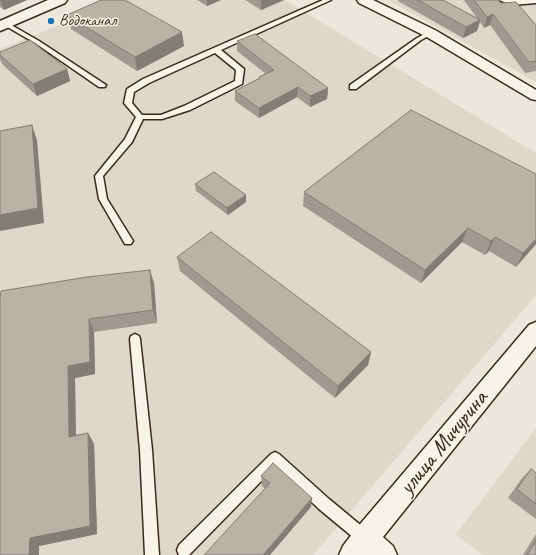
<!DOCTYPE html>
<meta charset="utf-8">
<style>
body{margin:0}
canvas{display:block;background:#ece7dc}
</style>
<canvas width="536" height="555"></canvas>
<script>
const ctx = document.querySelector('canvas').getContext('2d');
ctx.lineJoin = 'round';
function fillPath(path, color) { ctx.fillStyle = color; ctx.fill(path, 'evenodd'); }
const shape = rows => new Path2D(rows.map(r => 'M' + r).join(''));
function strokePath(path, color, width, dash) { ctx.strokeStyle = color; ctx.lineWidth = width; ctx.lineCap = dash ? 'butt' : 'round'; ctx.setLineDash(dash || []); ctx.stroke(path); }
function write(font, color, halo, rows, align = 'center') {
  ctx.font = font + ' Caveat,sans-serif'; ctx.lineWidth = 3; ctx.setLineDash([]); ctx.textBaseline = 'middle'; ctx.strokeStyle = halo; ctx.fillStyle = color; for (const [text, x, y, turn = 0] of rows) {
    ctx.save(); ctx.translate(x, y); ctx.rotate((+turn || 0) * Math.PI / 180); ctx.textAlign = isNaN(turn) ? turn : align; if (halo) ctx.strokeText(text, 0, 0); ctx.fillText(text, 0, 0); ctx.restore();
  }
}
const built = shape([
 [115,0,197,0,207,6,221,0,245,0,261,10,285,0,536,153,536,295,313,555,0,555,0,49,50,29],
 [388,0,536,0,536,82],
 [536,428,536,555,483,555,456,534]
]);
const lane = shape([
 [323,0,331,0,221,50,244,69,242,84,190,110,162,119,143,119,132,142,103,176,107,199,133,241,131,244,125,244,99,199,95,176,125,139,136,117,124,103,127,89,143,79,323,0],
 [215,53,236,70,235,81,184,106,161,115,142,115,132,103,134,92,149,83,215,53],
 [499,0,536,0,536,3,512,5,499,0],
 [6,22,39,41,106,85,105,87,99,87,35,43,4,25,3,24,6,22],
 [430,31,433,33,432,34,421,40,356,89,350,89,350,85,417,38,430,31],
 [135,334,139,336,140,339,152,450,159,555,145,555,140,450,130,339,131,336,135,334],
 [275,452,279,454,329,499,370,533,372,538,370,543,365,545,360,543,319,509,275,467,189,555,179,555,177,550,179,545,271,454,275,452]
]);
const street = shape([
 [357,0,373,0,435,30,536,90,536,100,531,99,425,36,359,3,357,0],
 [536,322,536,346,383,537,393,546,397,555,339,555,343,546,356,529,529,325,536,322]
]);
const secondary = shape([
 [48,0,67,0,65,3,0,31,0,21,48,0]
]);
const wall = shape([
 [0,0,27,0,4,10,0,7],
 [197,0,221,0,207,6],
 [245,0,284,0,261,10],
 [398,0,443,0,477,18,464,0,498,0,501,3,536,25,536,71,525,73,490,25,484,28,480,22,477,31,463,38,398,1],
 [67,15,184,46,137,71,71,29],
 [237,41,328,88,327,99,310,107,297,97,259,118,235,101,235,91,259,78,259,77,266,74,237,51],
 [0,52,67,69,70,81,37,96,2,64,0,59],
 [411,110,536,244,516,267,489,251,485,255,462,242,421,283,303,206,304,192],
 [195,184,246,202,228,215,196,191],
 [177,257,371,352,368,365,335,398,180,271],
 [154,283,157,323,94,332,95,374,75,378,76,435,88,433,94,444,97,534,39,546,39,555,0,555,0,298],
 [531,469,536,473,536,519,508,498,522,478],
 [261,476,311,507,265,489,262,486],
 [536,534,536,555,523,555]
]);
const shadedWall = shape([
 [0,0,27,0,4,10],
 [207,0,221,0,207,6],
 [261,0,284,0,261,10],
 [493,14,490,25,484,28,487,17],
 [480,20,477,31,463,38,466,27],
 [182,32,184,46,137,71,135,57],
 [67,69,70,81,37,96,33,84],
 [298,87,297,97,259,118,259,108],
 [328,88,327,99,310,107,310,96],
 [32,125,37,140,44,223,0,231,0,215],
 [246,195,246,202,228,215,227,208],
 [468,228,462,242,421,283,425,270],
 [495,237,489,251,485,255,491,241],
 [536,239,536,244,516,267,523,253],
 [150,270,154,283,157,323,153,310],
 [89,319,94,332,95,374,75,378,76,447,69,437,68,366],
 [371,352,368,365,335,398,338,386],
 [88,433,94,444,97,534,39,546,39,555,29,555,30,538],
 [312,498,311,507,270,555,263,555]
]);
const building = shape([
 [101,0,125,0,182,32,135,57,67,15,101,0],
 [418,0,443,0,480,20,466,27,418,0],
 [474,0,498,0,501,3,516,2,536,25,536,61,529,62,493,14,487,17,474,0],
 [255,34,328,88,310,96,298,87,259,108,235,91,260,78,259,77,274,70,237,41,255,34],
 [30,40,67,69,33,84,0,55,0,52,30,40],
 [411,110,536,174,536,239,523,253,495,237,491,241,468,228,425,270,304,192,411,110],
 [32,125,38,208,0,215,0,131,32,125],
 [214,172,246,195,227,208,195,184,214,172],
 [211,232,371,352,338,386,177,257,211,232],
 [150,270,153,310,89,319,90,362,68,366,69,437,88,433,90,526,30,538,29,555,0,555,0,298,1,291,87,277,150,270],
 [273,463,312,498,263,555,204,555,270,483,261,476,273,463],
 [531,469,536,473,536,504,517,489,531,469],
 [536,541,536,555,527,555,536,541]
]);
const markers = [
 [51,21,4,"#1f6fb2"]
];
const farPoinames = [
 ["Водоканал",59,21]
];
const nearStreetnames = [
 ["улица Мичурина",444,443,-51]
];
fillPath(built, '#ddd7cc');
strokePath(lane, '#3b2a1e', 3);
strokePath(street, '#3b2a1e', 3);
strokePath(secondary, '#3b2a1e', 3);
fillPath(lane, '#f7f3e8');
fillPath(street, '#f7f3e8');
fillPath(secondary, '#f7f3e8');
fillPath(wall, '#a09990');
fillPath(shadedWall, '#827d75');
fillPath(building, '#bab2a7');
strokePath(building, '#827d75', 1);
for (const [x, y, r, color] of markers) { const dot = new Path2D(); dot.arc(x, y, r, 0, 2 * Math.PI); ctx.fillStyle = color; ctx.fill(dot); strokePath(dot, '#f7f3e8', 1.5); }
write('16px', '#3b2a1e', '#f7f3e8', farPoinames, 'left');
write('23px', '#3b2a1e', '#f7f3e8', nearStreetnames);
</script>
